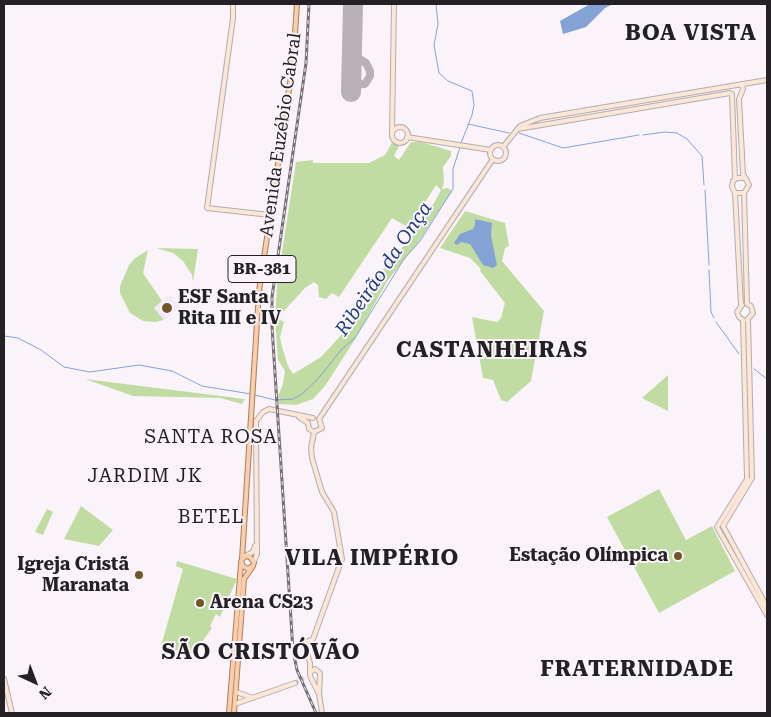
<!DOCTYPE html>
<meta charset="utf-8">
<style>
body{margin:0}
#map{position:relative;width:771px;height:717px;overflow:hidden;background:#fbf3fa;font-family:"Roboto Serif",serif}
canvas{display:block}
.frame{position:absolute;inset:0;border:5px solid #242124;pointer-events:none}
.north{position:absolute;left:10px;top:657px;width:50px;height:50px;-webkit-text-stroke:4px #fbf3fa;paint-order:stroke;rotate:137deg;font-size:14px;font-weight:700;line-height:20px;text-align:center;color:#242124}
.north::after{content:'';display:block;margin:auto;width:18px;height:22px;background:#242124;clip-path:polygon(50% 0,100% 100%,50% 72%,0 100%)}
</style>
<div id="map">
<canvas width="771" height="717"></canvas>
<div class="frame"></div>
<div class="north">N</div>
</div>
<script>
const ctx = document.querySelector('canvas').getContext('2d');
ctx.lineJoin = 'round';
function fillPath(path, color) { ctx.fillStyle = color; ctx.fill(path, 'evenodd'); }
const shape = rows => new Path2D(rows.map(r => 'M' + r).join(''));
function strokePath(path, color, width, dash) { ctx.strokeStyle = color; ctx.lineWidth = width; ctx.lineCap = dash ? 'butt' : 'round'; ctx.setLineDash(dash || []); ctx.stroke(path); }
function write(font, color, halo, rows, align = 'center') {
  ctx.font = font + ' "Roboto Serif",serif'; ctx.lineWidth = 4; ctx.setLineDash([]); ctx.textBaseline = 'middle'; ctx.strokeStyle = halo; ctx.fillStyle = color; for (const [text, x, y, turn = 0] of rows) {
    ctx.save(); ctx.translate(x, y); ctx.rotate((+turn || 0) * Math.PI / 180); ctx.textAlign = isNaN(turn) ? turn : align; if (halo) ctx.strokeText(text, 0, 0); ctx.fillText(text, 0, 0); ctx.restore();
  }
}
const medical = shape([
 [170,295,180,307,164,320,154,308]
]);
const green = shape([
 [393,141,399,146,394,156,399,160,411,142,421,142,451,151,451,156,443,167,444,182,442,189,448,188,452,191,417,244,388,280,354,341,325,386,313,399,296,405,279,404,278,396,283,384,285,371,278,360,275,319,277,284,296,162,313,160,313,163,369,163,385,155],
 [436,185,441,190,434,203,407,243,390,259,343,333,321,357,293,374,288,366,282,347,280,337,284,322,279,319,282,313,305,288,314,282,318,285,319,297,326,299,332,293,339,297,392,218,409,228],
 [465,211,505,223,509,246,505,248,502,261,544,311,531,381,507,402,501,400,493,380,483,378,472,317,497,322,501,318,505,303,480,271,481,269,470,258,440,248],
 [156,248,198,249,193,282,192,275,183,261,173,253],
 [148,250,143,273,162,301,154,308,164,320,155,322,143,321,130,313,120,293,120,286,129,265,134,259],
 [668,375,668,411,642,398],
 [85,379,245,399,242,404,220,398,133,396],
 [659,489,686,540,712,526,735,571,659,613,607,517],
 [81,506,113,530,99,546,64,539],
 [47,509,53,512,43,535,35,532],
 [177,561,237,579,220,617,216,614,210,626,212,628,192,656,161,646,183,569,176,566]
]);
const water = shape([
 [590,4,613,4,605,8,586,27,563,34,560,21],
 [475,219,492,223,491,236,497,265,493,268,483,265,470,244,461,242,457,245,454,243,460,234,473,229,475,225]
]);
const stream = shape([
 [436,4,438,24,434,45,439,73,448,81,472,91,474,105,472,115,461,143],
 [468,124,509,133],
 [519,133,563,148,639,135],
 [643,135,665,132,677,133,687,139,702,156,704,185],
 [705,190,709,265],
 [709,270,711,312,714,318],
 [716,322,739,354],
 [4,336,18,338,41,350,64,367,90,372,139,365,172,371,202,386,251,394],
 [754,369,767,379],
 [255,395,275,400,293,399,302,394,317,380,342,349,355,338,404,259,420,241,453,189,453,169,460,147]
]);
const taxiway = shape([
 [351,85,365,84,370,76,370,71,366,63,356,57,352,49]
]);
const runway = shape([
 [351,92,353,4]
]);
const secondaryTunnel = shape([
 [295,683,304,678]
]);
const secondary = shape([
 [233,4,233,18,207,208,270,215],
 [742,84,743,89,739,99,743,174,749,185,744,193,735,193,732,187,733,181,737,178,744,178],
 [732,94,735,179],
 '392 135a8 8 0 1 1 16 0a8 8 0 1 1-16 0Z',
 [518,129,730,93],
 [392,134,394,4],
 [407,137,491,150],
 '490 153a8 8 0 1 1 16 0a8 8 0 1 1-16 0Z',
 [503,147,520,126,540,118,767,80],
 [735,193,741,305],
 [744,193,747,304],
 [747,304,751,306,753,313,747,320],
 [742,305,737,312,739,317,743,320],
 [743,320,747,479,717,527,767,615],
 [748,320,752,478,723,526,767,607],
 [299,417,308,423],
 [319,419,493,159],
 [308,423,309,429,314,432],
 [314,432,311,448,312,458,322,492,334,512,342,559,313,639,304,643,310,663,310,676,319,694],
 [314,432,322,428,319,419],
 [245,556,253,552,255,546],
 [254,562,257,554,256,421,263,412,269,409,313,418],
 [310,672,315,669,320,673,319,694,322,713],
 [4,679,12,713],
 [236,692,253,698],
 [235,704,295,683]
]);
const primary = shape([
 [242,559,259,291,293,63,297,4],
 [229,713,241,564],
 [234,713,244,579,253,566,254,562,249,556,244,557,241,561,243,566,248,569,251,567]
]);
const rail = shape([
 [309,4,306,63,272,297,272,327,293,651,297,670,316,713]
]);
const markers = [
 [167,308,6,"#6f5728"],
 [678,556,5,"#6f5728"],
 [139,575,5,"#6f5728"],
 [200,603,5,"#6f5728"]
];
const shields = [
 [262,269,68]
];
const shieldNames = [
 ["BR-381",262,269]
];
const streetNames = [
 ["Avenida Euzébio Cabral",281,135,-82]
];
const poiNames = [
 ["ESF Santa",178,298],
 ["Rita III e IV",178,319],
 ["Estação Olímpica",668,556,"right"],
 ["Igreja Cristã",129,565,"right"],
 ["Maranata",129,586,"right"],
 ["Arena CS23",210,603]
];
const waterNames = [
 ["Ribeirão da Onça",384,269,-56]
];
const neighbourhoodNames = [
 ["SANTA ROSA",211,437],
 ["JARDIM JK",145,476],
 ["BETEL",211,517]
];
const districtNames = [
 ["BOA VISTA",691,34],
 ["CASTANHEIRAS",492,351],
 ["VILA IMPÉRIO",372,559],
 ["SÃO CRISTÓVÃO",261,653],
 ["FRATERNIDADE",637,670]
];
fillPath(medical, '#f3e7fb');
fillPath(green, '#c1dca3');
fillPath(water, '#85a2d5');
strokePath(stream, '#85a2d5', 1);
strokePath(taxiway, '#b8b1b6', 8);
strokePath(runway, '#b8b1b6', 20);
strokePath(secondaryTunnel, '#d0c9cf', 4, [4, 2]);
strokePath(secondary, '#b3acb2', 6);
strokePath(primary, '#ab7d59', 6);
strokePath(secondary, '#fce7d6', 4);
strokePath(primary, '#f8cead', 4);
strokePath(rail, '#746f73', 3);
strokePath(rail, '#fbf3fa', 1, [4]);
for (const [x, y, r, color] of markers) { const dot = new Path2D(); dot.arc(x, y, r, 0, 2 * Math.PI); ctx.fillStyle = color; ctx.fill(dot); strokePath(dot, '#fbf3fa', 2); }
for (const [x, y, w] of shields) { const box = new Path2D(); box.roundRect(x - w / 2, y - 13.5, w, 27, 4); ctx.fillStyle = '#fbf3fa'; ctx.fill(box); strokePath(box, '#242124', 1); }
write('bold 16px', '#242124', null, shieldNames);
write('18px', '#242124', '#fbf3fa', streetNames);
write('bold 18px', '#242124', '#fbf3fa', poiNames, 'left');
write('italic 19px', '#1c3d7b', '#fbf3fa', waterNames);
ctx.letterSpacing = '1px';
write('19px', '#242124', '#fbf3fa', neighbourhoodNames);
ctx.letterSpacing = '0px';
ctx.letterSpacing = '1px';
write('bold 22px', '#242124', '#fbf3fa', districtNames);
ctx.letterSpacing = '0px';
</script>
